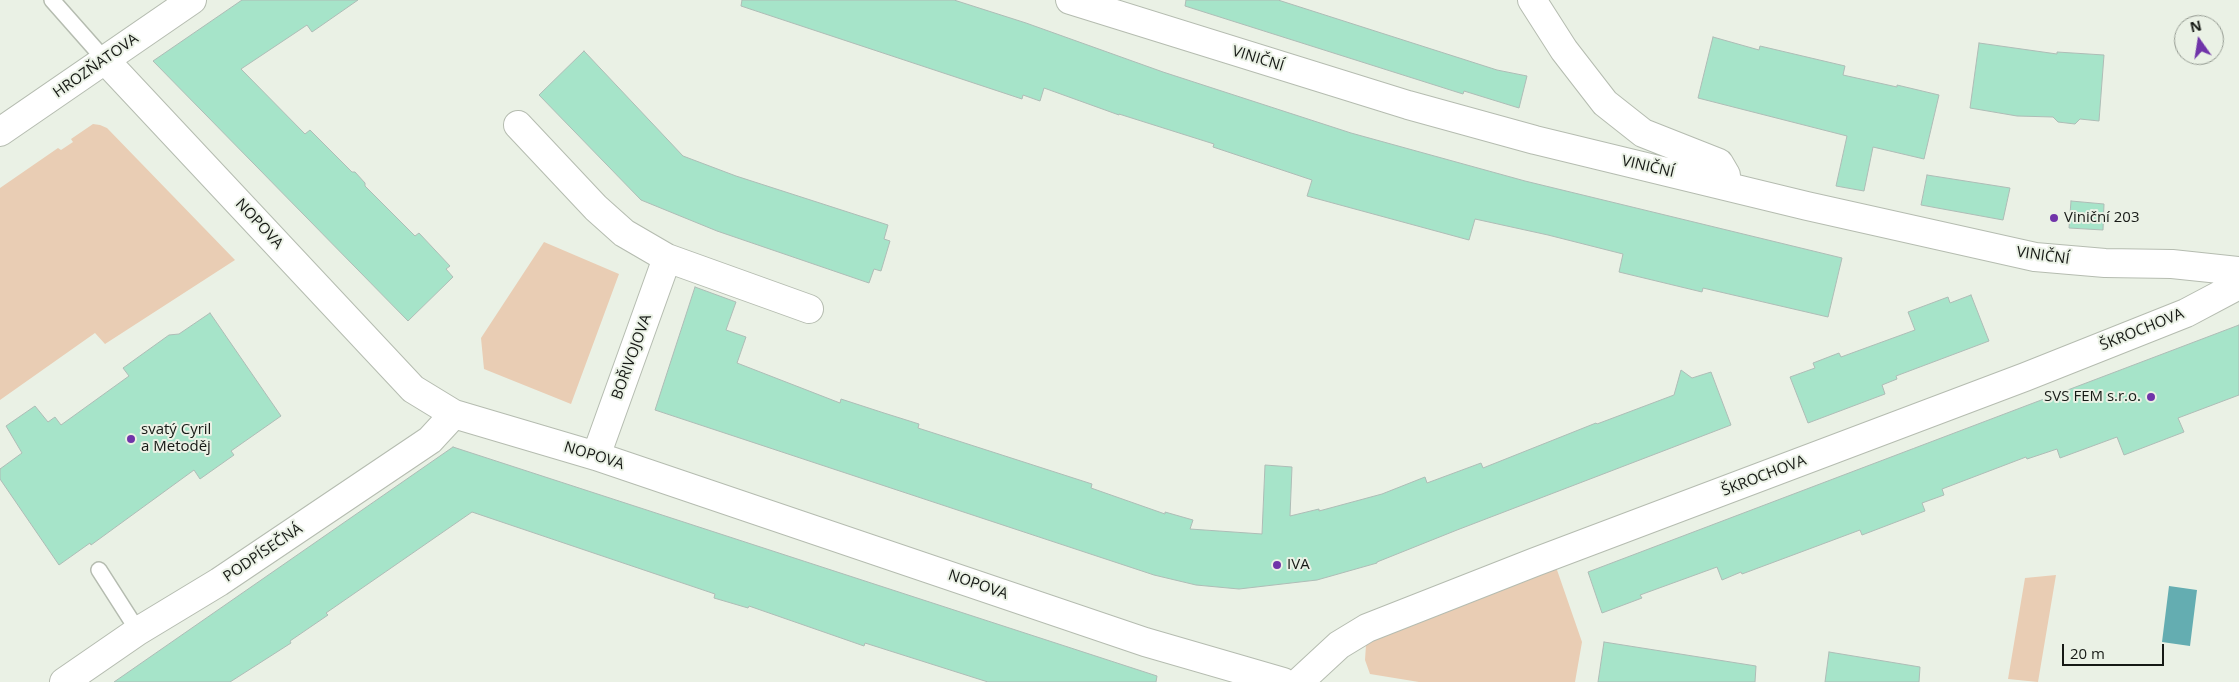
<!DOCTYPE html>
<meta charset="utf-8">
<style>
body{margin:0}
#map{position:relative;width:2239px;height:682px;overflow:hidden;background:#eaf1e5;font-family:"Open Sans",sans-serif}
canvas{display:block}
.north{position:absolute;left:2174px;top:15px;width:50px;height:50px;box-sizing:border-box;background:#eaf1e5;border:1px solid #959b92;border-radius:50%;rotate:347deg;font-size:14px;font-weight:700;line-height:20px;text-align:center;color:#161915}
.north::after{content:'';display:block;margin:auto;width:18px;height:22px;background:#7034a9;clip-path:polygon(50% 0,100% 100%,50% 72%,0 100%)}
.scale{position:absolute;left:2062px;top:644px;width:102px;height:22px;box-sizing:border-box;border:2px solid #161915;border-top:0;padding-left:6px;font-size:15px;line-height:18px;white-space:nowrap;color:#161915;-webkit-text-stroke:4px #eaf1e5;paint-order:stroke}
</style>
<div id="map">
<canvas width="2239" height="682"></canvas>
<div class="north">N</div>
<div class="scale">20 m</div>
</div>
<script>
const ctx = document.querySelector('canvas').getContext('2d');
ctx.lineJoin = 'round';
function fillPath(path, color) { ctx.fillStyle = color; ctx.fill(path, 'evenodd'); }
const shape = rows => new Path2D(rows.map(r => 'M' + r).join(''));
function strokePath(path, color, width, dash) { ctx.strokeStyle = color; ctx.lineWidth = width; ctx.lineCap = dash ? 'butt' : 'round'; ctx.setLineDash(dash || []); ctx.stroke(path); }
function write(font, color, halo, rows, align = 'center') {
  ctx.font = font + ' "Open Sans",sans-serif'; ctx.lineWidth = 4; ctx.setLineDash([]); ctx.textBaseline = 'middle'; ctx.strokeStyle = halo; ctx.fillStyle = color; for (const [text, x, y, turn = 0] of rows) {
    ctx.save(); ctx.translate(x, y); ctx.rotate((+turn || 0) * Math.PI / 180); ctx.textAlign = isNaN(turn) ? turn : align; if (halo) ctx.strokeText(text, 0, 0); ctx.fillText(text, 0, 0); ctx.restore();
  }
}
const green = shape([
 [93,124,100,125,107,128,235,260,105,344,95,333,0,400,0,188,58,148,61,150,73,142,71,139],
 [544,242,619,274,571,404,484,369,481,338],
 [1556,567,1582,642,1575,682,1419,682,1370,674,1365,660,1366,645,1377,633],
 [2056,575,2038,682,2008,679,2025,578]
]);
const water = shape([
 [2169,586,2197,590,2190,646,2162,642]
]);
const building = shape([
 [242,0,358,0,312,32,307,25,241,69,305,134,310,130,352,172,355,172,365,183,365,186,415,236,419,233,450,266,446,269,453,277,408,321,153,61,242,0],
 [742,0,954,0,1026,23,1163,72,1351,133,1525,181,1842,258,1828,317,1703,288,1702,292,1619,272,1623,254,1548,235,1475,219,1469,240,1307,196,1312,180,1213,147,1214,144,1119,114,1119,115,1044,88,1040,101,1023,95,1022,99,741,6,742,0],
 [1186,0,1278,0,1497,70,1527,76,1519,108,1464,91,1463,94,1185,6,1186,0],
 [1713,37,1759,50,1760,46,1845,66,1843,75,1897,87,1897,85,1939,95,1924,159,1873,147,1864,191,1836,186,1847,136,1698,98,1713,37],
 [1979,43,2057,54,2057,52,2104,55,2099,121,2080,119,2075,124,2058,122,2053,117,2017,116,1970,108,1979,43],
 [584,51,683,156,736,176,888,225,884,239,890,241,881,271,874,269,869,283,717,231,641,200,539,95,584,51],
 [1927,175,2010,188,2003,220,1921,205,1927,175],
 [2071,201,2104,204,2103,230,2069,228,2071,201],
 [695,287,736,302,726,330,746,337,737,363,840,403,841,399,884,413,919,424,918,428,1092,484,1091,488,1165,514,1165,512,1193,520,1190,529,1262,534,1265,465,1292,467,1290,516,1319,509,1319,511,1382,494,1425,477,1427,483,1481,463,1483,468,1596,423,1597,424,1674,395,1681,370,1692,378,1711,372,1731,425,1457,530,1377,562,1377,563,1317,580,1239,589,1196,585,1154,575,655,410,695,287],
 [1971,295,1989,341,1896,376,1897,379,1882,385,1885,394,1808,423,1790,377,1815,368,1813,363,1839,353,1841,357,1915,330,1908,312,1948,297,1950,303,1971,295],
 [210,313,281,416,231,451,234,455,200,479,194,470,91,545,90,543,59,565,0,479,0,469,22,453,6,426,35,406,48,422,55,417,61,425,129,376,123,368,169,335,179,334,210,313],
 [2239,325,2239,395,2178,418,2184,432,2124,455,2117,437,2060,458,2057,449,2027,459,2026,457,1942,489,1944,495,1922,503,1925,511,1862,535,1860,530,1742,574,1741,572,1722,580,1717,567,1640,595,1642,598,1602,613,1588,572,2239,325],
 [453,447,1157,676,1156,682,988,682,865,643,864,646,749,606,748,608,714,598,715,594,472,512,326,613,328,615,290,641,291,643,230,682,114,682,453,447],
 [1604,642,1756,666,1755,682,1598,682,1604,642],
 [1829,652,1920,667,1919,682,1825,682,1829,652]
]);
const lane = shape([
 [52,0,105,60],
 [99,570,138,631]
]);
const street = shape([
 [1070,0,1408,105,1535,140,1807,206,2035,257,2105,263,2172,264,2239,271],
 [1532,0,1564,50,1605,103,1643,133,1719,163,1726,175,1725,185],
 [105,60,413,389,454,414,596,456,1145,642,1283,682],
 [518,125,596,208,624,233,667,258,809,309],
 [0,132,192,0],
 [596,456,667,258],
 [64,682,138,631,219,582,430,440,454,414],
 [1299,682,1339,645,1367,628,1535,562,2025,377,2186,313,2239,285]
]);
const markers = [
 [2054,218,5,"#7034a9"],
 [2151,397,5,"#7034a9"],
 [131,439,5,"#7034a9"],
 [1277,565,5,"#7034a9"]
];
const streetNames = [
 ["VINIČNÍ",1258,59,17],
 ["HROZŇATOVA",96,66,-35],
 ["VINIČNÍ",1648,167,13],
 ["NOPOVA",259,224,47],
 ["VINIČNÍ",2043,256,8],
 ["ŠKROCHOVA",2142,330,-22],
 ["BOŘIVOJOVA",632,357,-70],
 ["NOPOVA",594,456,17],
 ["ŠKROCHOVA",1764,476,-21],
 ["PODPÍSEČNÁ",263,553,-34],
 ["NOPOVA",978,585,19]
];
const poiNames = [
 ["Viniční 203",2064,218],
 ["SVS FEM s.r.o.",2141,397,"right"],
 ["svatý Cyril",141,430],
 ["a Metoděj",141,447],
 ["IVA",1287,565]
];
fillPath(green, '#e9cdb4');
fillPath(water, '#64adb1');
fillPath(building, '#a6e4c9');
strokePath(building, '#aebcb6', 1);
strokePath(lane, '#b5bcb0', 18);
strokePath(street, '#b5bcb0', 30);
strokePath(lane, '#fff', 15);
strokePath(street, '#fff', 28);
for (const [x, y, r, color] of markers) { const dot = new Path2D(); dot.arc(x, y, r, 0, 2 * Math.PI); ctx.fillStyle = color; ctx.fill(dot); strokePath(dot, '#eaf1e5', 2); }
write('15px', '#161915', '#eaf1e5', streetNames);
write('15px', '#161915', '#eaf1e5', poiNames, 'left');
</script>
